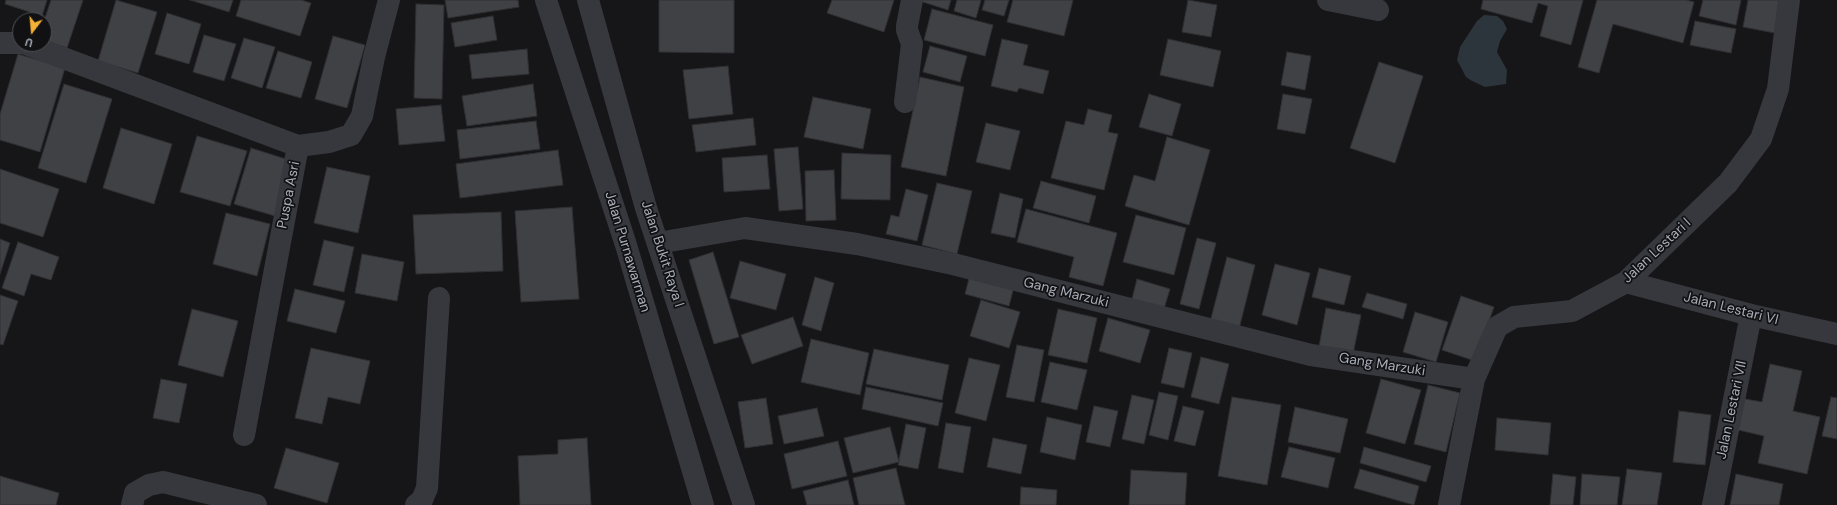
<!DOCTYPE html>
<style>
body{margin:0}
#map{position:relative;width:1837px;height:505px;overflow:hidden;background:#161618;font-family:"DM Sans",sans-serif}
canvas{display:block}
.north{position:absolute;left:12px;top:12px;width:40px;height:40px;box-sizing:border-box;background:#111113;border:1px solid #4d4f55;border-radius:50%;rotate:196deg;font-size:11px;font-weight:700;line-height:16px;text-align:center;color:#a8adb8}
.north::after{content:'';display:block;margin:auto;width:14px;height:18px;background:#f2b134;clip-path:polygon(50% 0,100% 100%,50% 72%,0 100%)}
</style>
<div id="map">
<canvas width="1837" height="505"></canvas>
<div class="north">U</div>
</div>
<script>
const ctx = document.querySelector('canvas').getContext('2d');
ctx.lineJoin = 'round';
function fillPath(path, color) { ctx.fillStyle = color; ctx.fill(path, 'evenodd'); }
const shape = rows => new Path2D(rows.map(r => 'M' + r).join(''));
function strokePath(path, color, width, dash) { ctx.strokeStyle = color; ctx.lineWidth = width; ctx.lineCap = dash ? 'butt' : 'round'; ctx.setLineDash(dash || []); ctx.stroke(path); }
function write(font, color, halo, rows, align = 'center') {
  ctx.font = font + ' "DM Sans",sans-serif'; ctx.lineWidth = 3.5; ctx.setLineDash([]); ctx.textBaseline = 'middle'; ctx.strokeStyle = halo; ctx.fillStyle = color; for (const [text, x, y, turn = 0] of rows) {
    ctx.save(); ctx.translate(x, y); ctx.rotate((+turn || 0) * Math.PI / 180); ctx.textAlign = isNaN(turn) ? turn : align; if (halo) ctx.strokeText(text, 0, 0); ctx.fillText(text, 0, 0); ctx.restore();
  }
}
const water = shape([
 [1484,15,1497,16,1503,21,1507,29,1500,41,1497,52,1507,70,1506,84,1485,87,1472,81,1466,77,1457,60,1460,47,1477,21]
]);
const building = shape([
 [6,0,47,0,42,16,5,4,6,0],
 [51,0,83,0,67,48,44,40,44,21,51,0],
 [116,0,157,12,138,73,98,61,116,0],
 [190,0,233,0,229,12,190,0],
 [241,0,301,0,311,3,300,36,236,16,241,0],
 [445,0,518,0,519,7,448,18,445,0],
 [659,0,734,0,734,53,659,52,659,0],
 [832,0,894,0,884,32,827,13,832,0],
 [920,0,951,0,948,10,920,1,920,0],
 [957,0,981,0,976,18,954,11,957,0],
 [985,0,1009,0,1004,16,982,10,985,0],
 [1013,0,1073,0,1064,36,1007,22,1013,0],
 [1188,0,1217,5,1211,37,1182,32,1188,0],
 [1483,0,1583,0,1571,45,1540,36,1548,6,1538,3,1532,23,1481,9,1483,0],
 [1597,0,1686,0,1694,2,1683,43,1613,24,1599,73,1578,67,1597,0],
 [1703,0,1741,0,1736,25,1699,16,1703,0],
 [1748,0,1781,0,1775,33,1743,27,1748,0],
 [416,4,444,5,442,99,414,98,416,4],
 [932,9,993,25,985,56,924,40,932,9],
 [167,13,201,24,189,64,155,54,167,13],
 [493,16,497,40,455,47,451,23,493,16],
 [1695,21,1736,29,1731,53,1690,45,1695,21],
 [204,35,236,44,224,81,193,72,204,35],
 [333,36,365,45,347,108,315,99,333,36],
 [244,38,275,47,262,88,231,78,244,38],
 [1002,39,1028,45,1023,65,1049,71,1043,94,1019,88,1017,92,991,86,1002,39],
 [1168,39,1221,51,1213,87,1160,75,1168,39],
 [930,46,967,56,960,82,923,72,930,46],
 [527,49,529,74,472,79,469,55,527,49],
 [278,51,312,62,301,98,266,88,278,51],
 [1287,52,1311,56,1305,90,1281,85,1287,52],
 [18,54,65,68,40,152,0,140,0,114,18,54],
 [1379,62,1423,76,1395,163,1350,148,1379,62],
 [728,66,733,114,689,119,683,70,728,66],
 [920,77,964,87,946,176,901,167,920,77],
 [64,84,112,99,86,183,38,168,64,84],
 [533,84,537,116,467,126,462,96,533,84],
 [1149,94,1181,104,1172,136,1139,127,1149,94],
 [1283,94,1312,99,1305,134,1277,129,1283,94],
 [813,97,871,109,863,149,804,137,813,97],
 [441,105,445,141,399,145,396,109,441,105],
 [1088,109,1112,115,1108,132,1118,134,1104,190,1051,178,1066,121,1084,125,1088,109],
 [753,118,756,145,696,152,692,125,753,118],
 [536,121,540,149,460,159,457,130,536,121],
 [986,123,1020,131,1010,170,976,162,986,123],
 [121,128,172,144,154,204,103,188,121,128],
 [197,136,247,151,230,206,180,192,197,136],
 [1167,137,1210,150,1189,225,1125,206,1134,175,1155,181,1167,137],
 [798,147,803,209,779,211,774,149,798,147],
 [251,148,292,161,275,216,234,204,251,148],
 [558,150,563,185,460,198,456,164,558,150],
 [842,153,891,155,890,200,841,199,842,153],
 [767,155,770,189,724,192,722,158,767,155],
 [327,167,370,176,358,233,314,223,327,167],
 [0,169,59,189,43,237,0,223,0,169],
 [834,170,836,220,806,221,805,171,834,170],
 [1041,181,1096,196,1089,223,1033,208,1041,181],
 [937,183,972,191,957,254,922,245,937,183],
 [906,189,928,195,917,241,886,234,891,215,899,217,906,189],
 [1000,193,1023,199,1015,238,991,233,1000,193],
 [572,207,579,299,521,302,515,211,572,207],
 [1026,209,1117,233,1103,286,1069,277,1074,257,1017,242,1026,209],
 [501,212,503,271,416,274,413,215,501,212],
 [226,213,270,224,257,276,213,264,226,213],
 [1136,215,1186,228,1174,275,1123,262,1136,215],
 [1197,238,1216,243,1199,309,1180,304,1197,238],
 [0,239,10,243,0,274,0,239],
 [324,240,354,247,344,292,313,285,324,240],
 [18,242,59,257,51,280,31,274,24,296,2,288,18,242],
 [713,252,739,337,714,344,689,260,713,252],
 [362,254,404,262,397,301,355,293,362,254],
 [1227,257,1255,265,1238,333,1209,326,1227,257],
 [740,261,786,274,776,310,730,298,740,261],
 [1275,264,1310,273,1297,325,1262,315,1275,264],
 [1319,268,1351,276,1344,305,1312,297,1319,268],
 [971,271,1015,283,1009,306,965,294,971,271],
 [815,277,834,283,821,331,802,325,815,277],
 [1137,279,1170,289,1163,312,1131,303,1137,279],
 [295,289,345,301,336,333,287,321,295,289],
 [1367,293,1407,304,1403,319,1362,307,1367,293],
 [0,295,18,301,3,345,0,344,0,295],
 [1461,296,1494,307,1475,361,1442,350,1461,296],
 [981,300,1020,312,1009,348,970,336,981,300],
 [1326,308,1361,315,1352,359,1318,352,1326,308],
 [192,309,238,321,223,377,178,365,192,309],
 [1058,309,1097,318,1087,363,1048,355,1058,309],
 [1415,312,1448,322,1436,362,1403,352,1415,312],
 [793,317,803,346,752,364,741,335,793,317],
 [1108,318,1150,330,1140,363,1099,351,1108,318],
 [811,339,869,353,860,395,801,382,811,339],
 [1017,345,1044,350,1034,402,1006,397,1017,345],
 [311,348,370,361,360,404,328,397,322,424,295,418,311,348],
 [1169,348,1192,353,1184,388,1161,383,1169,348],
 [874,349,949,365,942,400,866,384,874,349],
 [1201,357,1229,364,1219,404,1191,397,1201,357],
 [969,358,1000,365,986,421,955,413,969,358],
 [1050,362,1087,370,1077,410,1041,402,1050,362],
 [1770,364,1802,371,1793,411,1820,417,1807,474,1758,463,1764,436,1734,429,1740,398,1762,402,1770,364],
 [161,379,187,384,179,423,153,418,161,379],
 [1381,379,1421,390,1405,444,1366,433,1381,379],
 [1428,385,1460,393,1446,452,1414,444,1428,385],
 [866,387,943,403,938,426,862,409,866,387],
 [1159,392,1178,396,1168,440,1149,435,1159,392],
 [1132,395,1154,400,1144,444,1122,439,1132,395],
 [1232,397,1281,405,1267,485,1218,476,1232,397],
 [1831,397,1837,398,1837,439,1822,436,1831,397],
 [766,398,773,444,745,448,738,402,766,398],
 [1094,406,1118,411,1110,447,1086,442,1094,406],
 [1183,406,1204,411,1195,446,1174,441,1183,406],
 [1295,407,1348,419,1340,453,1288,442,1295,407],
 [817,408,824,436,784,444,778,416,817,408],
 [1679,411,1711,415,1705,465,1673,462,1679,411],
 [1047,417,1082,425,1075,460,1040,452,1047,417],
 [1497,418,1551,423,1548,455,1495,450,1497,418],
 [946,423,971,427,963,473,938,468,946,423],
 [906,424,926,428,918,469,898,465,906,424],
 [890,427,899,462,853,473,844,438,890,427],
 [587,438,591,505,520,505,518,456,558,454,558,440,587,438],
 [993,438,1027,445,1021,474,987,467,993,438],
 [838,441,847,476,792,489,784,454,838,441],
 [1289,447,1335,458,1328,488,1281,477,1289,447],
 [1364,447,1431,466,1426,482,1360,463,1364,447],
 [286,448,339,463,327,503,274,488,286,448],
 [896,468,905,505,859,505,853,478,896,468],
 [1360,469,1419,486,1414,505,1354,488,1360,469],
 [1627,469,1662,473,1657,505,1622,505,1627,469],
 [1131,470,1187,473,1185,505,1129,505,1131,470],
 [1553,474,1576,477,1573,505,1550,505,1553,474],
 [1582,474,1620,477,1617,505,1580,505,1582,474],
 [1736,474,1783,484,1779,505,1730,505,1736,474],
 [0,476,59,493,56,505,0,505,0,476],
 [848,480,854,505,807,505,803,491,848,480],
 [1021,487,1057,490,1056,505,1020,505,1021,487]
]);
const minor = shape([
 [588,0,646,208,744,505],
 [1328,0,1378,10],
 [0,43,20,43],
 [26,44,298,146],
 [905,102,912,44,907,30,907,26,912,0],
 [658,243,745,228,857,244,953,264,1311,355,1474,379],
 [1626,282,1751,315,1837,334],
 [244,435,298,146,329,142,351,135,362,116,374,57,389,0],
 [132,505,135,493,149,485,163,482,256,505],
 [416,505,422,500,427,488,439,298],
 [1449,505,1474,379,1497,327,1514,317,1572,311,1626,282,1728,183,1761,139,1778,89,1789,0],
 [1713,505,1751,315]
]);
const tertiary = shape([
 [546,0,626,245,703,505]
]);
const streetNames = [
 ["Puspa Asri",289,195,-79],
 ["Jalan Lestari I",1657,251,-43],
 ["Jalan Purnawarman",627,252,73],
 ["Jalan Bukit Raya I",662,254,72],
 ["Gang Marzuki",1066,293,14],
 ["Jalan Lestari VI",1731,309,14],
 ["Gang Marzuki",1382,365,9],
 ["Jalan Lestari VII",1732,410,-78]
];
fillPath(water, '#2c353c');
fillPath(building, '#404145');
strokePath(building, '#303034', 1);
strokePath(minor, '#37383d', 22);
strokePath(tertiary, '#37383d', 22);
write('14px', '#a8adb8', '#111113', streetNames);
</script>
